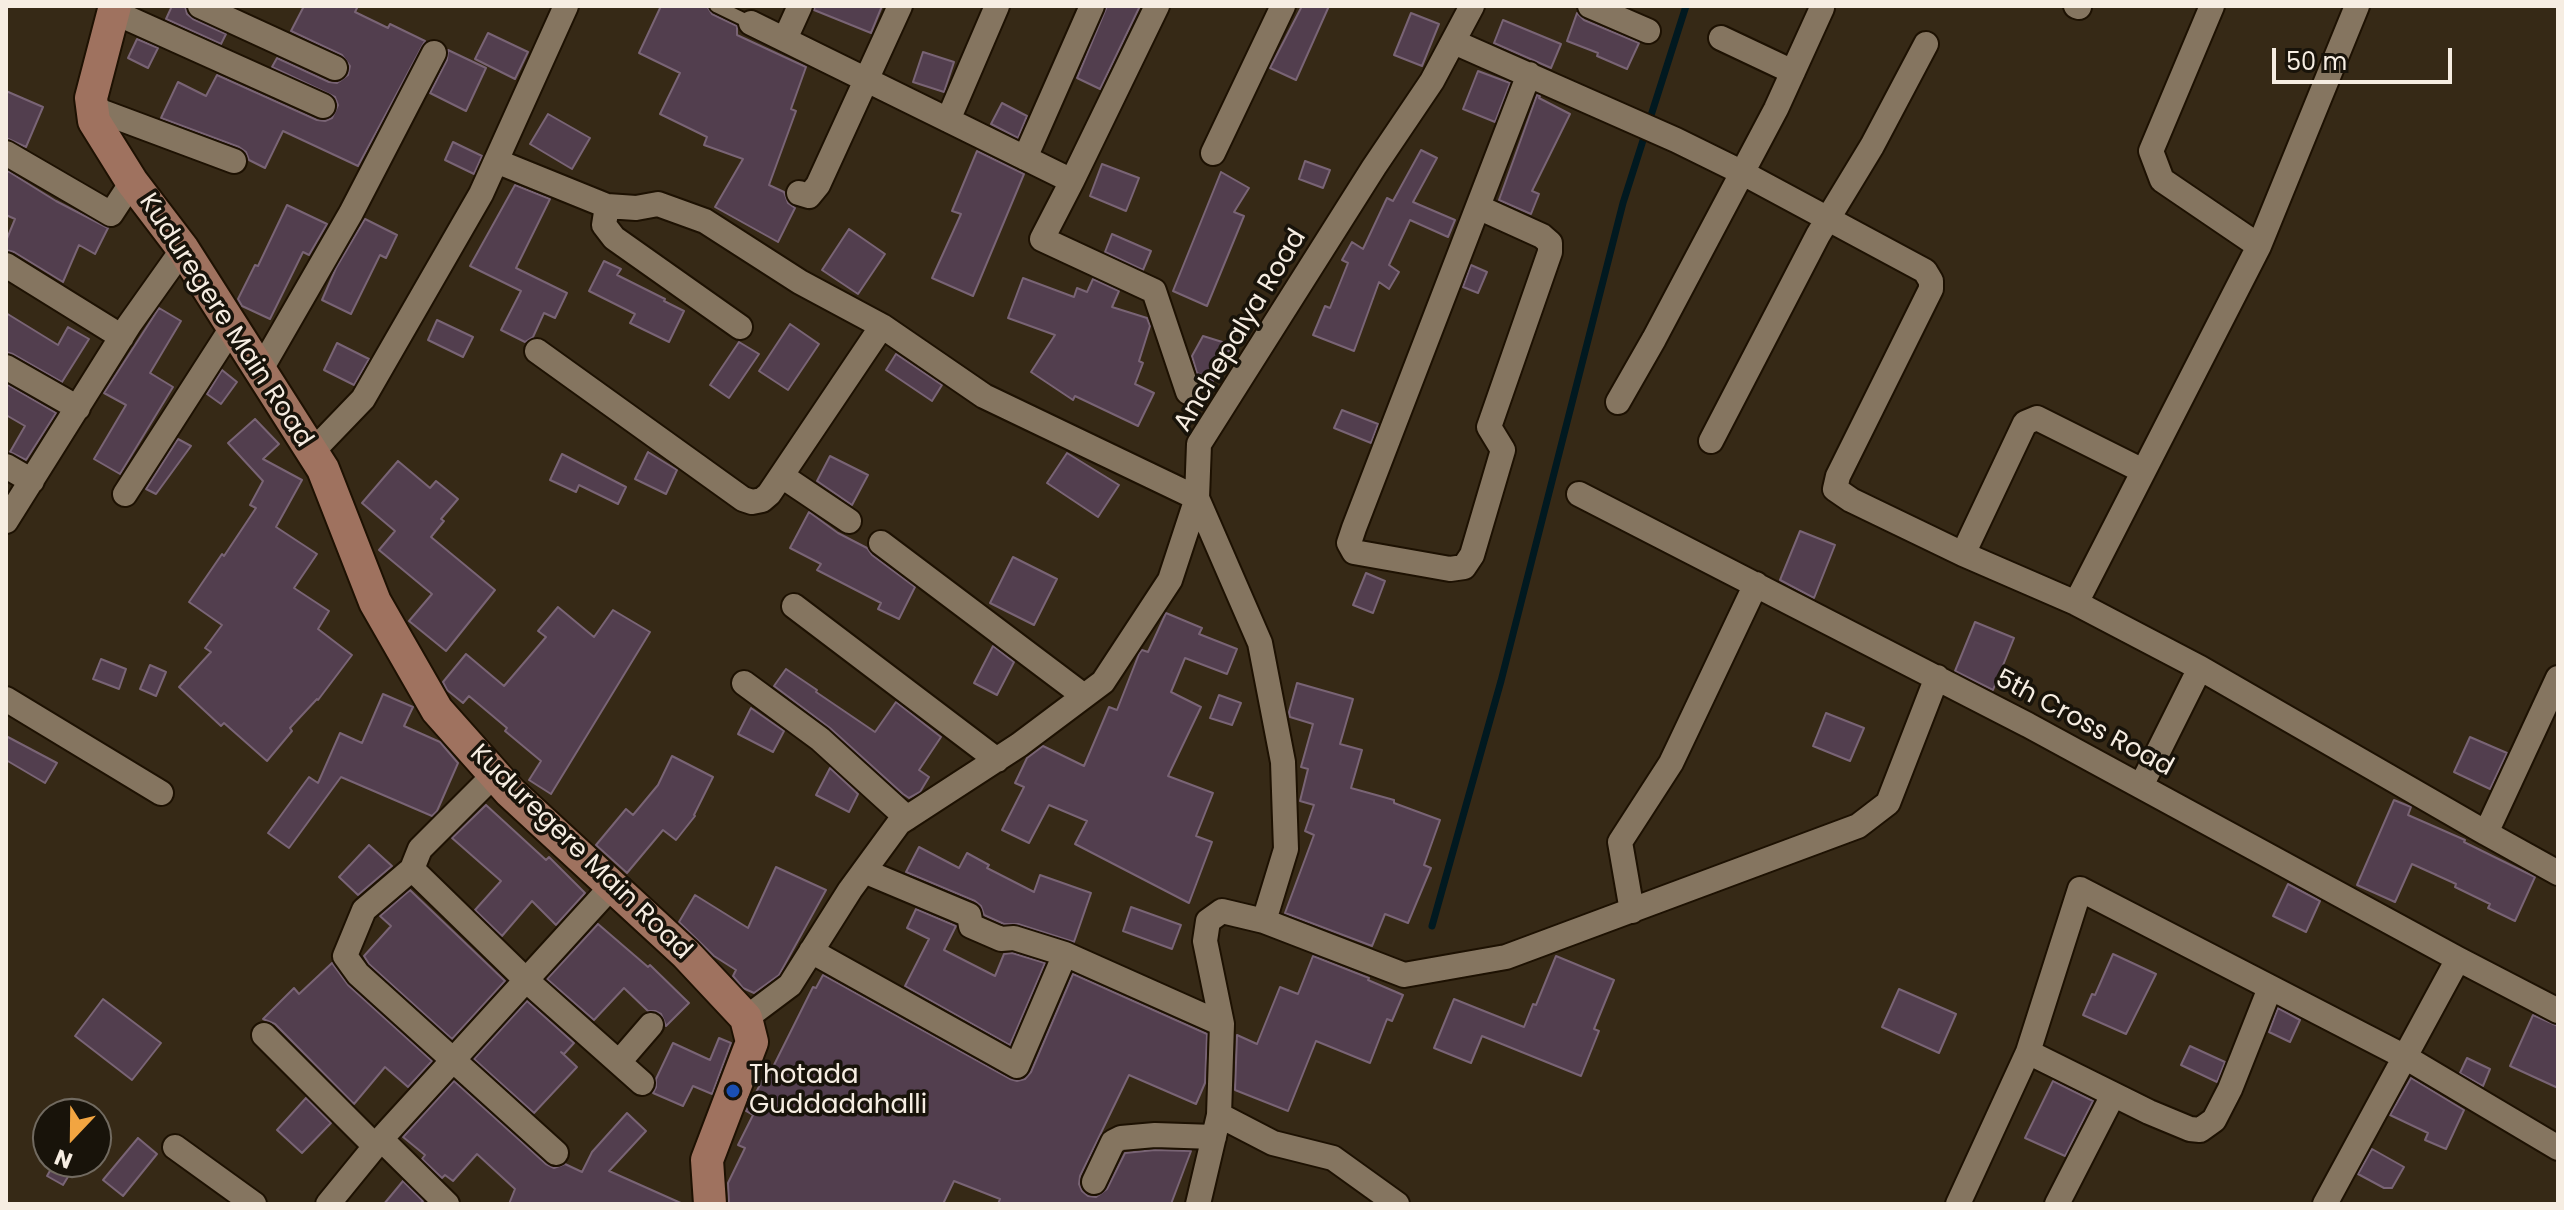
<!DOCTYPE html>
<style>
body{margin:0}
#map{position:relative;width:2564px;height:1210px;overflow:hidden;background:#362916;font-family:Poppins,sans-serif}
canvas{display:block}
.frame{position:absolute;inset:0;border:8px solid #f6ede2;pointer-events:none}
.north{position:absolute;left:32px;top:1098px;width:80px;height:80px;box-sizing:border-box;background:#18130a;border:2px solid #716a60;border-radius:50%;rotate:202deg;font-size:22px;font-weight:700;line-height:32px;text-align:center;color:#f6ede2}
.north::after{content:'';display:block;margin:auto;width:28px;height:36px;background:#f2a541;clip-path:polygon(50% 0,100% 100%,50% 72%,0 100%)}
.scale{position:absolute;left:2272px;top:48px;width:180px;height:36px;box-sizing:border-box;border:4px solid #f6ede2;border-top:0;padding-left:10px;font-size:24px;line-height:28px;white-space:nowrap;color:#f6ede2;-webkit-text-stroke:6px #18130a;paint-order:stroke}
</style>
<div id="map">
<canvas width="2564" height="1210"></canvas>
<div class="frame"></div>
<div class="north">N</div>
<div class="scale">50 m</div>
</div>
<script>
const ctx = document.querySelector('canvas').getContext('2d');
ctx.lineJoin = 'round';
const shape = rows => new Path2D(rows.map(r => 'M' + r).join(''));
function strokePath(path, color, width, dash) { ctx.strokeStyle = color; ctx.lineWidth = width; ctx.lineCap = dash ? 'butt' : 'round'; ctx.setLineDash(dash || []); ctx.stroke(path); }
function fillPath(path, color) { ctx.fillStyle = color; ctx.fill(path, 'evenodd'); }
function write(font, color, halo, rows, align = 'center') {
  ctx.font = font + ' Poppins,sans-serif'; ctx.lineWidth = 7; ctx.setLineDash([]); ctx.textBaseline = 'middle'; ctx.strokeStyle = halo; ctx.fillStyle = color; for (const [text, x, y, turn = 0] of rows) {
    ctx.save(); ctx.translate(x, y); ctx.rotate((+turn || 0) * Math.PI / 180); ctx.textAlign = isNaN(turn) ? turn : align; if (halo) ctx.strokeText(text, 0, 0); ctx.fillText(text, 0, 0); ctx.restore();
  }
}
const stream = shape([
 [1432,926,1501,681,1623,203,1686,6]
]);
const building = shape([
 [172,6,185,6,187,14,193,19,226,34,221,44,166,19,172,6],
 [304,6,358,6,355,12,388,28,390,24,425,41,358,166,283,131,265,168,249,160,246,152,239,147,161,118,178,82,206,96,217,75,317,120,325,121,332,118,338,105,335,97,272,67,277,58,329,82,337,83,348,75,350,66,342,55,291,31,304,6],
 [661,6,707,6,712,14,737,26,737,35,806,67,791,109,796,111,769,185,784,192,788,203,795,208,778,242,715,207,743,159,704,145,707,137,660,114,680,73,639,53,661,6],
 [815,6,882,6,871,33,814,10,815,6],
 [1107,6,1140,6,1100,89,1077,78,1107,6],
 [1302,6,1329,6,1296,80,1270,68,1302,6],
 [1411,13,1439,24,1422,66,1394,55,1411,13],
 [1577,13,1584,20,1639,43,1627,69,1597,56,1598,53,1567,41,1577,13],
 [1503,20,1561,44,1551,68,1494,43,1503,20],
 [488,33,528,52,515,79,475,59,488,33],
 [137,39,158,48,148,68,128,58,137,39],
 [448,50,486,68,466,111,430,93,447,60,448,50],
 [923,52,954,62,944,92,913,82,923,52],
 [1478,71,1510,83,1495,122,1463,109,1478,71],
 [6,91,43,107,26,147,6,138,6,91],
 [1537,95,1540,96,1539,98,1570,114,1532,191,1539,194,1531,214,1499,200,1537,95],
 [1002,103,1027,116,1018,138,991,124,1002,103],
 [548,114,590,138,572,169,530,144,548,114],
 [453,142,482,156,474,174,445,160,453,142],
 [1421,150,1437,158,1413,202,1455,220,1448,237,1410,220,1389,265,1399,272,1389,289,1379,282,1354,351,1313,335,1325,306,1330,308,1348,263,1342,260,1352,242,1363,249,1387,198,1393,201,1421,150],
 [977,151,1024,174,973,296,932,278,961,214,952,211,977,151],
 [1305,161,1330,170,1323,188,1299,179,1305,161],
 [1102,164,1139,178,1126,211,1090,196,1102,164],
 [6,170,56,201,108,228,95,254,79,245,63,282,14,252,6,250,6,241,15,219,6,215,6,170],
 [1221,172,1249,188,1234,212,1244,216,1207,306,1173,291,1221,172],
 [515,185,550,199,516,268,567,293,555,318,544,313,533,337,525,342,501,330,521,291,470,266,515,185],
 [287,205,327,224,309,255,303,252,270,319,242,306,238,299,255,265,258,266,287,205],
 [365,219,397,235,386,258,380,255,351,314,322,300,336,268,365,219],
 [849,229,885,254,858,294,822,270,849,229],
 [1112,234,1151,251,1143,270,1105,252,1112,234],
 [604,261,621,269,617,275,665,299,664,301,684,311,669,342,630,323,635,314,589,291,604,261],
 [1471,265,1487,272,1478,293,1463,287,1471,265],
 [1023,278,1074,297,1077,288,1087,292,1093,279,1119,291,1112,307,1147,318,1150,326,1139,361,1143,363,1135,384,1154,393,1138,426,1075,396,1073,400,1031,372,1055,335,1008,318,1023,278],
 [159,308,181,321,150,373,173,387,120,474,94,459,126,405,104,393,159,308],
 [6,313,58,345,68,327,89,339,62,382,13,354,6,352,6,313],
 [437,320,473,337,463,357,428,340,437,320],
 [790,324,819,344,788,390,759,371,790,324],
 [1203,336,1232,345,1213,381,1197,373,1192,356,1203,336],
 [739,342,759,354,729,398,710,385,739,342],
 [337,343,369,359,354,385,324,370,337,343],
 [896,354,942,385,932,401,886,370,896,354],
 [222,370,237,382,221,404,207,394,222,370],
 [6,384,56,413,26,460,10,452,25,426,6,415,6,384],
 [1342,410,1378,424,1371,443,1334,428,1342,410],
 [255,419,279,444,263,459,302,480,276,527,317,554,294,588,329,611,318,629,352,655,318,700,317,699,290,728,292,731,267,761,224,723,221,726,179,687,211,652,205,648,222,625,189,602,222,554,224,556,256,508,250,505,263,481,228,443,255,419],
 [178,439,191,446,156,494,146,489,178,439],
 [648,452,677,470,666,494,635,479,648,452],
 [1067,453,1119,485,1098,517,1047,483,1067,453],
 [562,454,626,487,618,504,579,485,576,492,550,480,562,454],
 [830,456,868,475,852,505,817,481,830,456],
 [398,461,430,488,436,481,458,499,441,519,444,521,431,537,495,590,446,651,409,621,432,594,379,550,395,531,362,503,398,461],
 [809,512,838,533,867,548,872,555,915,587,899,619,878,609,881,603,817,570,821,564,790,548,809,512],
 [1800,531,1835,545,1814,598,1780,580,1800,531],
 [1013,557,1057,579,1034,625,990,603,1013,557],
 [1366,573,1385,581,1373,613,1353,605,1366,573],
 [558,607,594,637,613,610,650,632,551,794,529,780,541,761,505,731,507,728,469,696,463,703,447,690,443,682,466,654,504,686,546,637,538,631,558,607],
 [1166,613,1202,628,1199,634,1237,649,1227,674,1185,658,1171,692,1201,707,1168,776,1213,793,1196,836,1212,842,1189,903,1075,844,1087,821,1049,805,1029,843,1002,830,1024,787,1015,783,1027,758,1043,746,1084,766,1109,707,1117,710,1139,654,1142,650,1148,652,1166,613],
 [1975,622,2014,638,1993,690,1955,671,1975,622],
 [993,646,1014,662,997,695,974,683,993,646],
 [101,659,126,669,119,689,93,679,101,659],
 [150,665,166,672,156,696,140,689,150,665],
 [786,669,817,690,816,692,875,732,896,702,941,737,919,770,929,777,920,792,909,798,903,794,830,728,774,686,786,669],
 [1297,683,1353,699,1340,744,1362,750,1351,788,1394,800,1394,803,1440,820,1424,865,1431,868,1408,923,1385,914,1372,946,1285,913,1314,835,1305,831,1314,805,1300,801,1308,769,1301,767,1313,724,1290,717,1289,712,1297,683],
 [383,694,413,707,404,726,440,742,458,763,437,811,432,816,341,777,289,848,268,833,309,777,318,783,340,733,362,743,383,694],
 [1219,695,1241,703,1232,725,1210,718,1219,695],
 [751,708,784,731,773,752,738,734,751,708],
 [1826,713,1864,728,1850,761,1813,746,1826,713],
 [6,736,57,763,45,783,6,760,6,736],
 [2470,737,2507,753,2490,789,2454,772,2470,737],
 [672,756,713,777,694,815,695,816,676,840,663,830,627,873,596,845,626,809,633,815,658,785,672,756],
 [830,768,858,794,849,812,816,795,830,768],
 [2394,800,2411,807,2408,815,2465,840,2464,842,2535,877,2515,921,2488,908,2490,904,2455,887,2456,884,2412,864,2395,902,2357,885,2394,800],
 [486,805,546,860,549,857,585,893,556,925,532,901,502,936,475,910,501,881,452,838,486,805],
 [369,845,392,866,358,895,339,877,369,845],
 [919,847,959,868,967,853,989,865,987,868,1034,892,1040,875,1091,893,1074,942,1018,924,1004,924,984,915,981,906,975,901,906,872,919,847],
 [776,867,826,890,779,975,754,993,743,988,733,976,736,970,714,956,679,922,695,895,748,928,776,867],
 [2288,884,2320,901,2306,932,2273,916,2288,884],
 [410,890,505,981,452,1039,369,964,364,956,391,926,380,916,410,890],
 [1131,907,1181,925,1172,949,1123,931,1131,907],
 [916,909,956,926,944,950,995,976,1004,954,1012,953,1045,963,1010,1045,905,986,929,939,907,928,916,909],
 [598,924,648,967,650,965,689,1003,666,1026,661,1014,655,1011,648,1011,624,988,594,1020,547,979,598,924],
 [2113,954,2156,974,2126,1034,2083,1015,2092,994,2095,995,2113,954],
 [1313,956,1369,978,1368,980,1403,995,1392,1021,1387,1019,1370,1063,1316,1041,1288,1111,1235,1090,1237,1035,1257,1044,1280,987,1298,994,1313,956],
 [1556,956,1614,980,1594,1029,1599,1031,1581,1076,1482,1036,1471,1063,1434,1048,1454,999,1524,1027,1533,1004,1536,1005,1556,956],
 [332,963,348,985,432,1061,408,1087,385,1067,354,1104,275,1024,263,1019,294,988,299,994,332,963],
 [1073,974,1207,1034,1205,1083,1196,1104,1129,1075,1080,1176,1079,1184,1082,1191,1088,1196,1096,1197,1107,1189,1125,1153,1155,1150,1191,1151,1171,1204,998,1204,1000,1199,954,1181,943,1204,729,1204,728,1183,745,1148,738,1145,753,1115,746,1111,769,1068,772,1069,813,987,816,988,823,975,1010,1079,1017,1081,1025,1079,1031,1072,1073,974],
 [1899,989,1956,1014,1939,1053,1882,1027,1899,989],
 [103,999,161,1043,132,1080,75,1036,103,999],
 [527,1001,574,1043,564,1054,561,1052,577,1067,534,1113,474,1059,527,1001],
 [2278,1008,2300,1020,2290,1042,2269,1032,2278,1008],
 [2533,1015,2558,1026,2558,1088,2510,1066,2533,1015],
 [719,1038,731,1043,712,1094,693,1086,683,1106,653,1093,656,1087,656,1079,673,1043,710,1060,719,1038],
 [2190,1046,2225,1062,2217,1082,2181,1065,2190,1046],
 [2467,1058,2490,1069,2483,1086,2460,1073,2467,1058],
 [2411,1078,2464,1110,2446,1149,2425,1140,2428,1133,2390,1115,2411,1078],
 [454,1081,546,1164,554,1168,565,1164,582,1172,592,1152,627,1113,646,1131,609,1171,683,1204,509,1204,515,1189,477,1154,453,1181,445,1175,442,1178,422,1159,425,1155,403,1137,454,1081],
 [2053,1081,2093,1101,2065,1156,2025,1138,2053,1081],
 [306,1098,331,1123,302,1153,277,1130,306,1098],
 [138,1138,157,1154,123,1196,103,1180,138,1138],
 [2372,1149,2404,1167,2392,1188,2384,1188,2358,1174,2372,1149],
 [55,1162,77,1162,63,1185,47,1176,55,1162],
 [403,1181,423,1201,420,1204,384,1204,403,1181]
]);
const lane = shape([
 [716,6,751,23]
]);
const street = shape([
 [200,6,335,68],
 [1590,6,1648,31],
 [2076,6,2079,7],
 [114,12,323,106],
 [751,23,1072,181,1042,239,1154,291,1188,392],
 [1721,38,1793,72],
 [785,39,800,6],
 [1454,42,1676,140,1741,172,1925,271,1931,281,1931,289,1838,476,1835,489,1851,500,1963,554,2076,603,2200,668,2486,833,2558,678],
 [92,108,234,161],
 [948,120,997,6],
 [6,153,111,214,132,182],
 [1213,153,1283,6],
 [1025,158,1092,6],
 [496,161,607,206,636,208,658,204,705,221,800,282,882,326,984,396,1197,498,1260,643,1283,762,1286,849,1264,921],
 [1072,181,1157,6],
 [799,193,809,196,818,185,900,6],
 [607,206,604,225,614,238,740,327],
 [1478,207,1542,236,1550,243,1550,252,1489,427,1503,450,1472,555,1464,567,1450,569,1354,552,1349,543,1354,528,1529,74],
 [2259,246,2357,6],
 [6,265,122,337],
 [537,351,743,499,752,502,762,500,769,494,882,326],
 [6,367,78,408],
 [260,371,351,213,434,53],
 [1618,402,1654,339,1776,109,1822,8],
 [1711,441,1818,235,1872,146,1926,44],
 [312,452,363,399,481,194,566,6],
 [6,466,32,481],
 [782,476,849,521],
 [125,494,233,326],
 [1579,494,2028,725,2458,959,2558,1011],
 [6,521,129,325,183,249],
 [881,543,1084,696],
 [1963,554,2025,423,2037,418,2143,471],
 [2076,603,2259,246,2162,180,2151,151,2212,6],
 [794,606,997,760],
 [744,683,820,739,907,818],
 [6,699,161,793],
 [495,774,420,849,412,869,364,910,345,956,358,974,556,1153],
 [2141,786,2200,668],
 [2486,833,2558,873],
 [412,869,526,980,642,1083],
 [864,871,969,915,971,926,1001,939,1014,938,1065,954],
 [1632,911,1620,842,1671,763,1756,584],
 [811,951,1017,1066,1065,954,1222,1024],
 [746,1018,790,985,850,890,899,823,1019,745,1103,682,1170,580,1197,498,1199,444,1374,167,1432,81,1472,6],
 [264,1035,375,1146],
 [2028,1052,2149,1112,2190,1129,2200,1130,2214,1120,2230,1089,2270,988],
 [619,1062,651,1025],
 [1219,1115,1273,1143,1333,1158,1397,1204],
 [381,1139,447,1204],
 [175,1147,254,1204],
 [1094,1182,1113,1142,1121,1138,1155,1135,1214,1137],
 [328,1204,381,1139,612,886],
 [1198,1204,1219,1115,1222,1024,1205,941,1208,921,1222,911,1264,921,1404,975,1506,957,1858,826,1888,803,1937,677],
 [1958,1204,2028,1052,2080,889,2405,1057,2558,1148],
 [2057,1204,2113,1095],
 [2325,1204,2458,959]
]);
const secondary = shape([
 [115,6,91,98,94,121,132,182,183,249,323,469,375,602,437,710,510,792,686,954,746,1018,752,1042,707,1160,710,1204]
]);
const markers = [
 [733,1091,8,"#1a4fb4"]
];
const streetNames = [
 ["Kuduregere Main Road",225,321,57],
 ["Anchepalya Road",1241,331,-59],
 ["5th Cross Road",2084,724,28],
 ["Kuduregere Main Road",580,853,44]
];
const poiNames = [
 ["Thotada",749,1076],
 ["Guddadahalli",749,1106]
];
strokePath(stream, '#011920', 7);
fillPath(building, '#523e4e');
strokePath(building, '#796475', 2);
strokePath(lane, '#1d1102', 16);
strokePath(street, '#1d1102', 28);
strokePath(secondary, '#1d1102', 36);
strokePath(lane, '#857560', 12);
strokePath(street, '#857560', 24);
strokePath(secondary, '#9f725f', 32);
for (const [x, y, r, color] of markers) { const dot = new Path2D(); dot.arc(x, y, r, 0, 2 * Math.PI); ctx.fillStyle = color; ctx.fill(dot); strokePath(dot, '#18130a', 3); }
write('26px', '#f6ede2', '#18130a', streetNames);
write('26px', '#f6ede2', '#18130a', poiNames, 'left');
</script>
